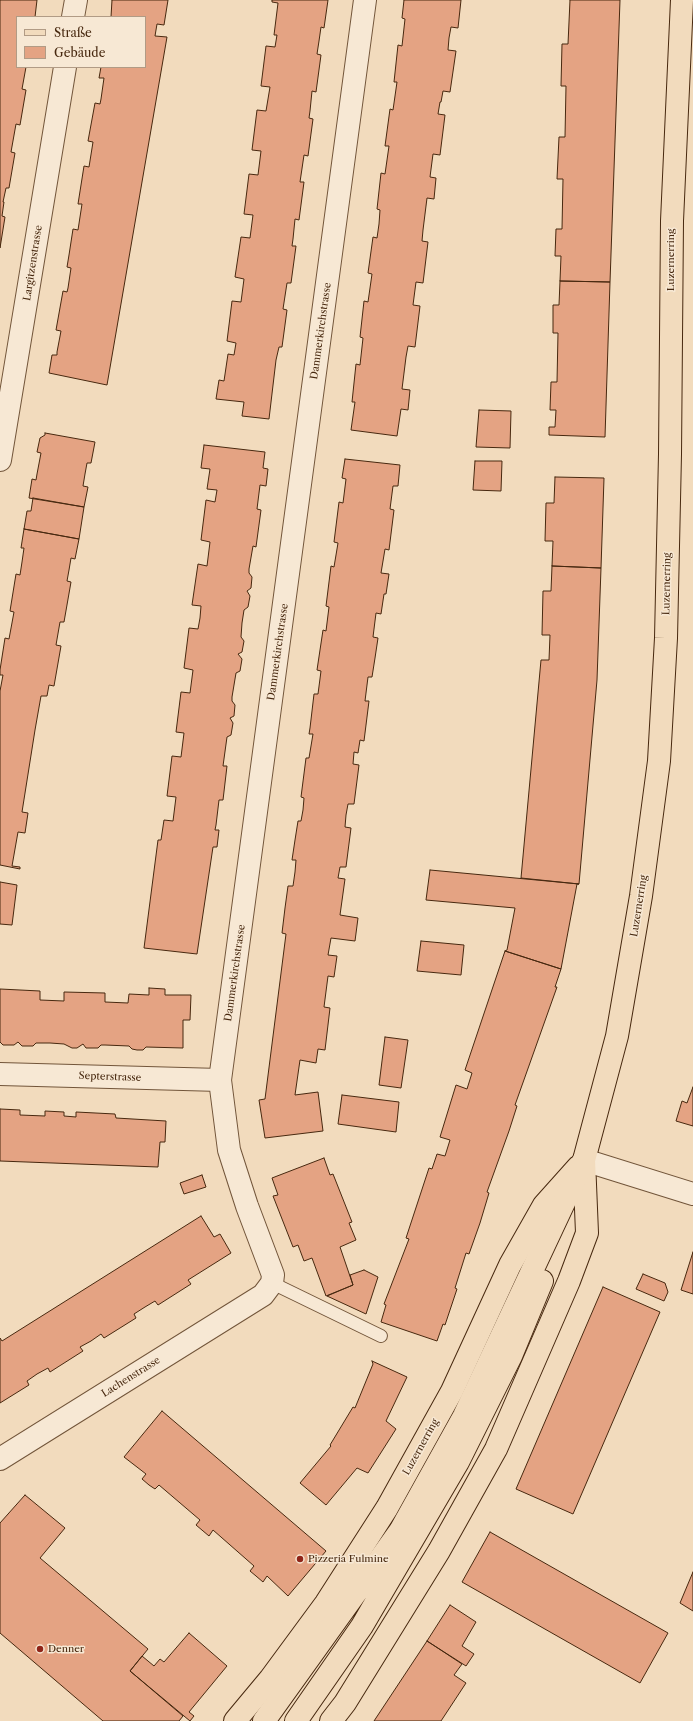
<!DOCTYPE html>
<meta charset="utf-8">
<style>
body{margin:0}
#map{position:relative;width:693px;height:1721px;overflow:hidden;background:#f2dbbd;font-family:"Libre Caslon Text",serif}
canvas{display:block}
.legend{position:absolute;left:16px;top:16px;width:130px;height:52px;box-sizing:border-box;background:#f7e8d4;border:1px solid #b19b85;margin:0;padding:5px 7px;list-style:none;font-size:12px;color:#47280f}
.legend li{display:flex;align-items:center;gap:8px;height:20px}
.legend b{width:20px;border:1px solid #b19b85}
</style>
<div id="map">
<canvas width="693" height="1721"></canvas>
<ul class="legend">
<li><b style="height:5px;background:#f2dbbd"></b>Straße</li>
<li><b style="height:11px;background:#e4a383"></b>Gebäude</li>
</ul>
</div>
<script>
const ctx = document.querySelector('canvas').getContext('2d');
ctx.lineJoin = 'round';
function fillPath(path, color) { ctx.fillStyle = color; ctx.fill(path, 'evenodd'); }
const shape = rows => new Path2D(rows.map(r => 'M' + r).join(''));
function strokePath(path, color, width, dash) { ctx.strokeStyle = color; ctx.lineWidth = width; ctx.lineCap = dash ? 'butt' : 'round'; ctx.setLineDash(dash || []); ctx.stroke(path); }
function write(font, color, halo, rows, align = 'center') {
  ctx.font = font + ' "Libre Caslon Text",serif'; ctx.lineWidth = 3; ctx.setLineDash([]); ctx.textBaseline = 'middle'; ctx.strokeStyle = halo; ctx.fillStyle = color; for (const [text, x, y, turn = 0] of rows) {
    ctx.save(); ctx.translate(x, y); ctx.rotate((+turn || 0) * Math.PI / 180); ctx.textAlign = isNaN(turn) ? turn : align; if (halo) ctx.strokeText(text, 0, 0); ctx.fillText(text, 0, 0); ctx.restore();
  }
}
const building = shape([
 [0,0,37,0,35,17,17,17,17,67,26,67,22,89,26,90,20,125,16,124,11,152,15,153,9,188,6,188,3,202,4,202,2,216,5,217,0,248,0,0],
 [112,0,168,0,164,25,157,24,155,36,167,37,107,385,49,373,52,355,57,355,57,352,61,331,56,330,63,291,67,292,68,288,71,268,67,267,69,255,73,229,78,230,82,204,78,204,84,166,89,167,93,142,88,141,95,103,100,104,101,99,104,78,99,78,101,67,145,67,145,17,111,17,112,0],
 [272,0,328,0,324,28,321,27,319,41,317,54,321,55,316,92,312,91,310,111,309,118,313,119,308,156,304,155,300,182,304,182,299,220,295,219,293,239,292,246,296,246,291,283,287,283,283,309,287,310,282,347,279,347,276,360,269,419,242,416,244,402,216,399,219,380,224,381,228,354,234,355,236,343,227,341,232,301,241,302,244,279,235,277,241,237,250,238,253,215,244,214,249,174,258,175,261,151,252,150,257,110,266,111,270,87,261,86,266,46,275,47,277,35,274,35,278,3,272,2,272,0],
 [404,0,461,0,458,28,451,27,449,38,448,50,456,51,450,92,443,91,441,102,440,102,438,114,445,115,440,155,433,154,430,177,436,178,434,199,427,198,423,230,422,241,428,242,423,283,416,282,413,305,420,306,415,347,408,346,406,357,402,389,410,390,408,410,401,409,397,436,351,430,355,402,352,402,356,364,360,365,363,338,360,337,364,301,368,302,372,274,368,273,373,237,377,238,379,224,380,210,377,209,381,173,385,174,389,146,385,146,390,109,393,110,397,82,394,82,398,45,402,46,405,19,402,18,404,0],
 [570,0,620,0,610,282,560,281,561,256,555,256,556,229,562,229,563,179,557,179,559,137,565,137,566,86,561,86,562,44,568,44,570,0],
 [560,281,610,282,605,437,549,435,549,427,555,427,556,410,550,410,551,382,557,382,558,333,553,333,553,305,559,305,560,281],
 [479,410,511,411,510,448,476,447,479,410],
 [45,433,95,442,91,463,87,463,85,474,83,486,88,487,84,507,29,498,32,479,36,480,37,474,41,453,37,452,40,438,45,435,45,433],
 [204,445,265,452,263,468,268,469,266,486,260,485,257,509,261,510,256,547,253,546,249,569,249,573,252,577,251,588,247,591,250,596,248,607,244,610,242,623,241,637,244,641,242,652,238,654,242,659,240,671,236,673,232,697,232,701,235,705,234,716,230,718,233,723,231,735,227,737,223,766,227,766,223,800,219,800,216,825,215,830,219,830,217,847,213,847,197,954,144,948,158,840,161,840,164,820,173,821,176,797,167,796,172,756,181,757,184,733,176,732,181,692,190,693,193,670,184,668,189,628,198,629,200,618,201,606,192,605,198,564,207,566,210,542,201,540,206,500,215,502,217,490,207,489,210,469,201,468,204,445],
 [345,459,400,465,398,486,393,486,390,509,394,510,389,550,385,549,381,573,389,574,386,594,384,594,381,614,376,613,373,637,378,638,375,658,372,677,368,677,365,701,369,701,364,741,360,740,358,753,354,752,353,764,359,765,354,804,348,804,346,815,345,827,351,828,346,867,340,867,338,878,345,879,340,915,358,918,355,941,331,938,328,955,337,956,334,977,328,976,324,1007,330,1008,325,1050,318,1049,316,1063,300,1060,295,1095,318,1092,323,1131,265,1138,259,1100,265,1099,286,934,282,933,285,908,288,886,293,886,295,872,296,860,292,860,295,840,298,821,301,821,303,810,304,798,301,797,306,758,309,758,313,734,309,734,310,728,314,694,318,694,321,671,317,670,323,630,326,631,329,607,326,606,331,566,334,567,338,543,334,542,339,502,343,503,346,479,342,478,345,459],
 [475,461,502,461,501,491,473,490,475,461],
 [555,477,604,478,601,568,552,566,553,541,545,541,546,503,554,503,555,477],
 [33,498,84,507,79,539,24,529,27,511,31,511,33,498],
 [24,529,79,539,75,559,71,558,69,570,67,581,71,582,64,622,60,622,56,645,61,646,54,686,49,685,47,696,41,696,35,730,22,812,28,813,25,833,18,832,12,866,20,867,20,869,0,865,0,691,3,675,0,675,0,670,5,638,9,639,14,612,10,611,16,574,20,575,22,562,24,548,21,548,24,529],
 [552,566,601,568,597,680,579,884,521,878,541,660,549,660,550,635,542,635,543,591,551,591,552,566],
 [430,870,579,884,577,884,561,969,505,951,507,950,515,908,426,900,430,870],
 [0,882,17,885,12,925,0,924,0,882],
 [421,941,464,945,461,975,417,971,421,941],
 [505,951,561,969,555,987,557,987,515,1105,517,1106,509,1131,487,1192,489,1193,480,1223,469,1254,466,1253,455,1288,457,1289,445,1325,443,1324,437,1341,381,1322,386,1305,384,1304,409,1239,406,1238,429,1168,432,1169,437,1154,445,1156,450,1140,440,1137,456,1085,467,1089,472,1073,465,1070,505,951],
 [149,988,165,989,165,995,191,995,190,1020,183,1020,183,1048,146,1047,143,1050,137,1050,132,1049,129,1046,105,1045,101,1045,98,1048,86,1048,83,1044,77,1048,72,1048,64,1044,50,1043,36,1043,33,1046,22,1046,18,1042,14,1045,3,1045,0,1042,0,989,40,991,40,1000,64,1001,64,992,105,993,105,1002,128,1003,129,994,149,995,149,988],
 [385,1037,408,1040,401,1088,379,1085,385,1037],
 [693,1087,693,1126,676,1121,682,1101,687,1103,693,1087],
 [342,1095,399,1102,396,1132,338,1124,342,1095],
 [0,1109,20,1110,20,1115,45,1116,45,1111,64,1112,64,1116,76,1117,76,1112,115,1114,116,1118,166,1121,165,1142,160,1142,158,1167,0,1161,0,1109],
 [324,1158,330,1175,333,1174,352,1222,349,1223,356,1240,340,1247,353,1285,326,1296,312,1258,304,1261,298,1245,293,1247,273,1196,278,1195,272,1178,324,1158],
 [202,1175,206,1187,184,1194,180,1183,202,1175],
 [201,1216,214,1237,220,1234,231,1253,188,1280,191,1284,158,1305,155,1301,145,1307,134,1314,136,1318,104,1338,101,1334,91,1341,80,1347,83,1351,50,1372,48,1368,37,1374,27,1381,29,1385,0,1403,0,1338,2,1341,201,1216],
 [693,1252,693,1294,681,1290,693,1252],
 [364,1270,378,1277,366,1314,327,1296,353,1285,350,1275,364,1270],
 [643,1274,665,1283,668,1292,664,1301,636,1289,643,1274],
 [603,1287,660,1312,573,1514,516,1489,603,1287],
 [372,1361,407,1377,386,1421,396,1429,368,1473,357,1468,326,1505,300,1483,331,1446,330,1445,353,1407,355,1408,373,1364,372,1361],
 [162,1411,326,1551,288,1596,267,1576,263,1582,256,1576,250,1571,254,1566,213,1530,209,1536,196,1525,200,1520,159,1485,155,1489,149,1485,142,1479,146,1474,124,1457,162,1411],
 [25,1495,65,1528,40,1558,148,1649,130,1671,183,1716,179,1721,103,1721,0,1633,0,1523,25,1495],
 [490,1532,668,1633,640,1683,462,1582,490,1532],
 [693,1572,693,1611,680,1603,693,1572],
 [450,1605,476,1622,462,1646,474,1654,466,1666,427,1641,450,1605],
 [189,1633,227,1666,189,1712,194,1716,190,1721,130,1671,142,1656,154,1666,160,1659,164,1662,189,1633],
 [427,1641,462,1664,454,1675,466,1683,441,1721,374,1721,427,1641]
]);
const service = shape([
 [272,1283,381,1336]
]);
const minor = shape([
 [73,17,76,0],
 [0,460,65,67],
 [0,1074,220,1080],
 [584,1160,693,1194],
 [0,1459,263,1295,272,1283,273,1275,247,1206,229,1150,220,1080,365,0]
]);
const primary = shape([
 [235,1721,270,1679,326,1603,387,1508,452,1391,510,1265,544,1205,578,1167],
 [331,1721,345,1703,439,1551,496,1449,569,1281,587,1233,584,1160,617,1036,641,896,659,761,666,638,670,454,672,221,682,0]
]);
const motorway = shape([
 [264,1721,400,1531,464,1416,584,1160],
 [296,1721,362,1626,458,1462,511,1356,542,1281]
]);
const markers = [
 [300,1559,4,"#8f2418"],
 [40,1649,4,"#8f2418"]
];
const streetNames = [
 ["Luzernerring",671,260,-90],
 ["Largitzenstrasse",33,263,-81],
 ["Dammerkirchstrasse",321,331,-82],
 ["Luzernerring",667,584,-89],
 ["Dammerkirchstrasse",278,652,-82],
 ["Luzernerring",639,906,-81],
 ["Dammerkirchstrasse",235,973,-82],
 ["Septerstrasse",110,1077,2],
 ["Lachenstrasse",131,1377,-32],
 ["Luzernerring",421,1447,-61]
];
const poiNames = [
 ["Pizzeria Fulmine",308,1559],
 ["Denner",48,1649]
];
fillPath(building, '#e4a383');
strokePath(building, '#47280f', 1);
strokePath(service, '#72553a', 14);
strokePath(minor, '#72553a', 24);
strokePath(primary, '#47280f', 24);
strokePath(motorway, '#47280f', 24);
strokePath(service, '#f7e8d4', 12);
strokePath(minor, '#f7e8d4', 22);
strokePath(primary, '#f2dbbd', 22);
strokePath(motorway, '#f2dbbd', 22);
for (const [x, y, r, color] of markers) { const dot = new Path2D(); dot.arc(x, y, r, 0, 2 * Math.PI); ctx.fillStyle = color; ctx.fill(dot); strokePath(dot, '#f7e8d4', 1.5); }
write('10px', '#47280f', '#f7e8d4', streetNames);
write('10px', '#47280f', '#f7e8d4', poiNames, 'left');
</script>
